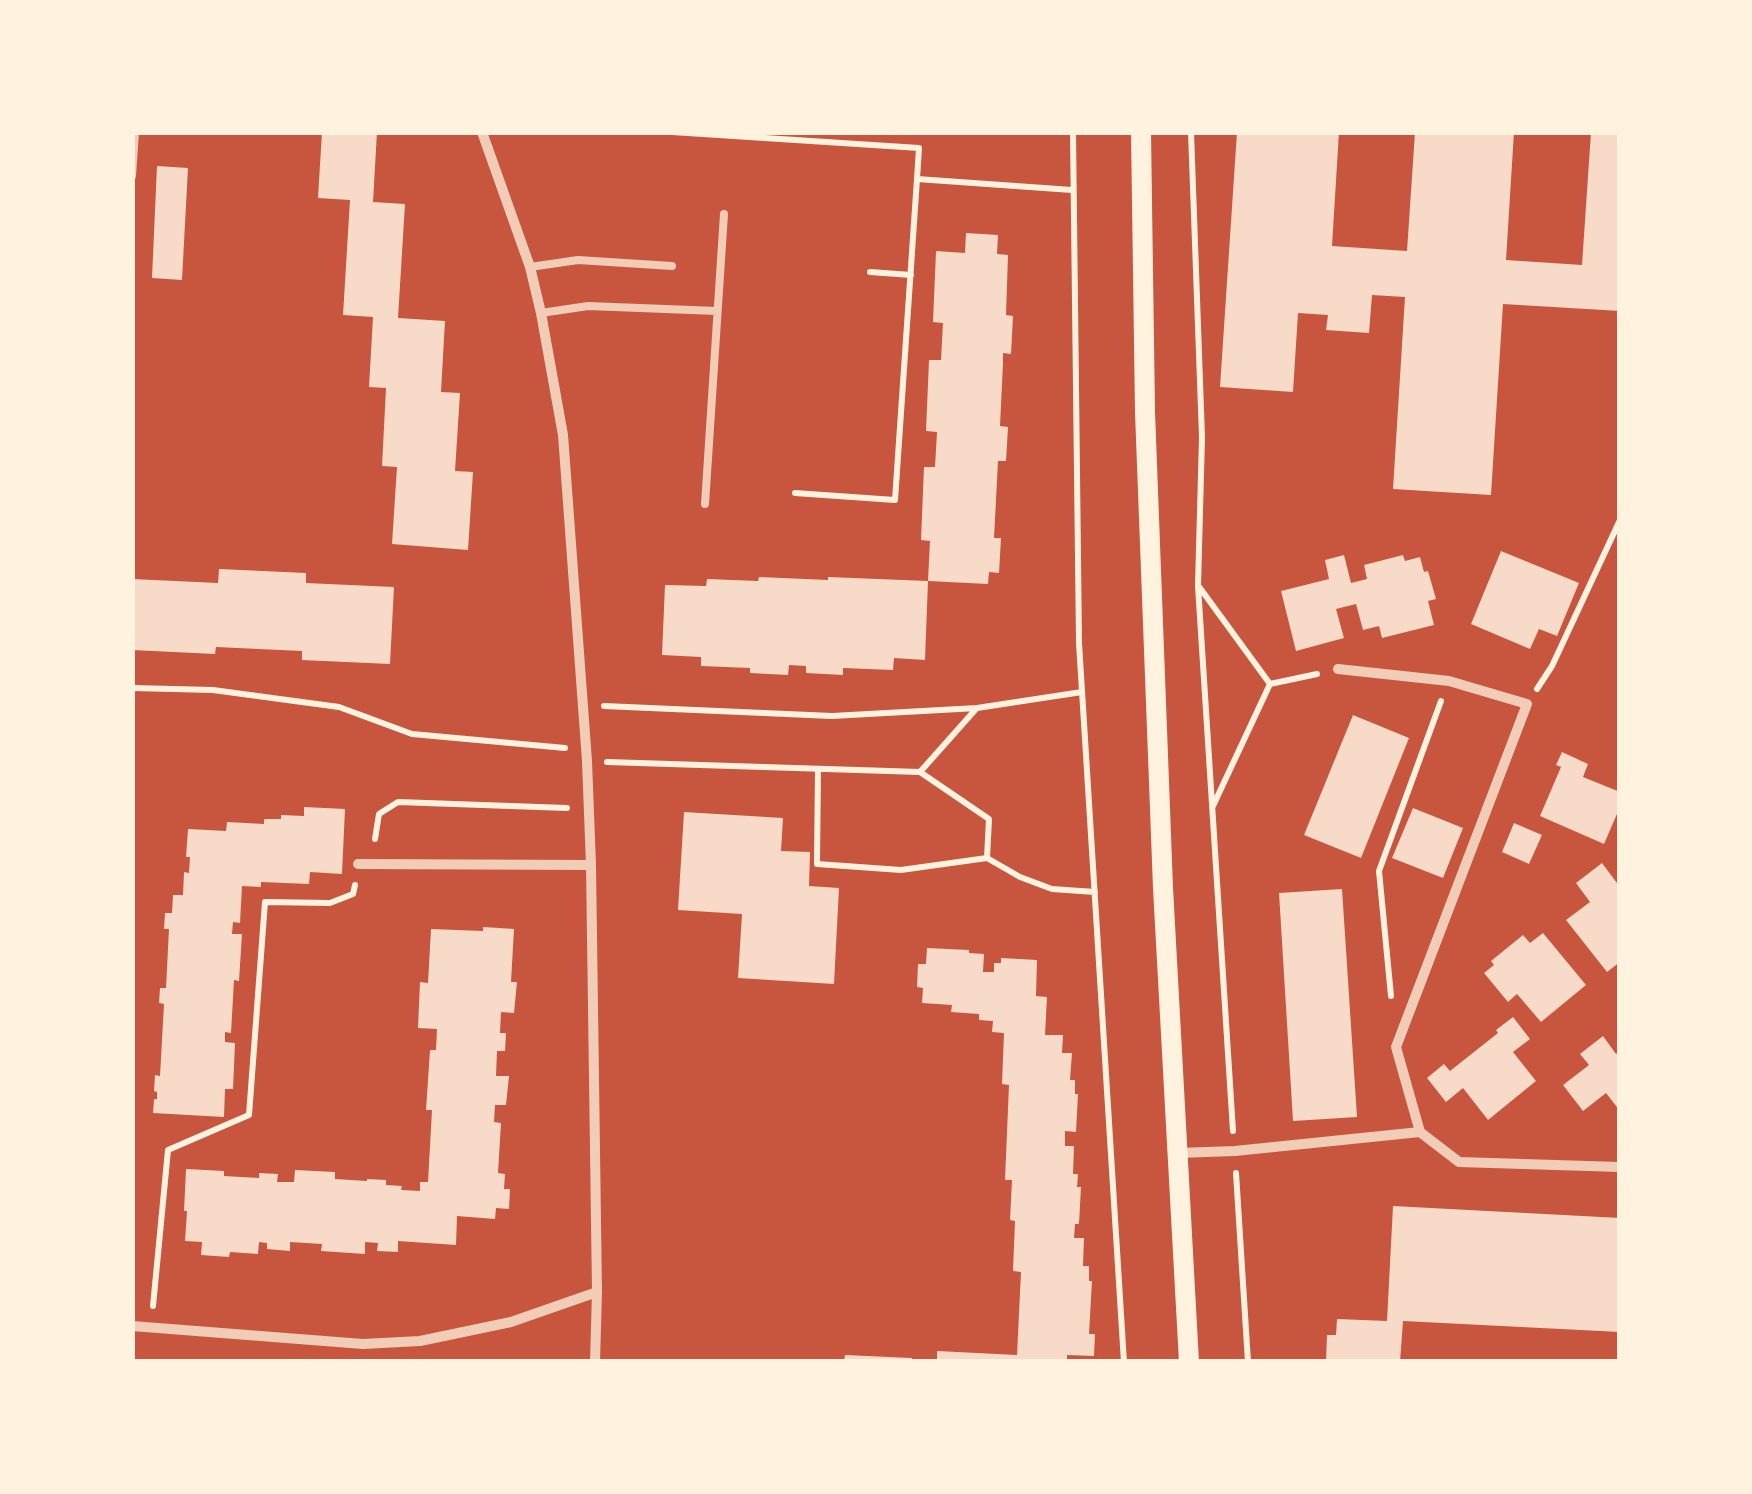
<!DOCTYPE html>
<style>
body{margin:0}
#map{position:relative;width:1752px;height:1494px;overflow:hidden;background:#c8553d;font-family:"PT Sans",sans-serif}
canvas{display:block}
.frame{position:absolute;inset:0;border:135px solid #fff3e0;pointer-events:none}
</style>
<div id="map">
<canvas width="1752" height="1494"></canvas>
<div class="frame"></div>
</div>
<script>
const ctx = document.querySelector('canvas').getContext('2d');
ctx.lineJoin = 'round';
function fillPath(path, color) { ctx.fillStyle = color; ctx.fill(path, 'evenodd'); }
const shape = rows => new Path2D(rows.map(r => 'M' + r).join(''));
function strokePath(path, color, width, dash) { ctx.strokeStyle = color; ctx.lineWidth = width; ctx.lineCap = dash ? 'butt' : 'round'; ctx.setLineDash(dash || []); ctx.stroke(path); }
const building = shape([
 [322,132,377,132,373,202,405,204,398,318,445,321,441,392,460,393,455,471,473,472,468,550,392,544,397,467,382,466,386,388,369,387,373,317,343,315,350,200,318,198],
 [1237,132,1339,132,1332,246,1407,251,1415,132,1514,132,1506,260,1582,265,1591,132,1620,132,1620,311,1503,304,1491,495,1393,489,1405,297,1372,295,1369,333,1326,330,1328,315,1298,313,1293,392,1220,387],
 [157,166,188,168,182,280,152,278],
 [966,233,998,235,997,254,1008,255,1006,315,1013,316,1011,354,1003,353,1003,363,1000,426,1008,427,1006,461,998,461,994,538,1001,538,999,573,989,572,988,584,928,581,930,541,921,540,924,467,935,467,937,432,926,431,929,360,941,360,943,323,933,322,936,251,965,253],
 [1501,551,1579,583,1557,636,1539,629,1530,649,1471,624],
 [1344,555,1351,583,1367,579,1364,565,1403,555,1405,561,1420,557,1424,572,1428,571,1436,599,1428,601,1434,625,1382,638,1379,626,1363,630,1356,604,1336,609,1344,638,1296,651,1281,591,1329,579,1325,560],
 [219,569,306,573,306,583,394,587,390,664,302,660,302,651,216,647,215,654,132,650,132,579,218,583],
 [759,577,828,580,828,577,928,581,925,660,894,658,893,670,843,668,843,675,806,673,806,666,789,665,788,675,750,673,750,668,701,666,701,657,662,655,665,585,706,586,707,579,758,581],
 [1353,715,1409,738,1361,858,1304,835],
 [1562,752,1588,764,1583,777,1620,792,1620,807,1604,844,1540,816,1561,767,1556,765],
 [304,807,345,809,342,874,310,872,309,884,261,882,261,887,242,886,240,923,233,922,232,934,242,934,239,981,234,980,231,1033,225,1032,225,1042,235,1043,233,1089,225,1089,224,1117,153,1113,154,1099,157,1099,157,1092,154,1091,155,1075,160,1076,164,1004,159,1003,160,988,166,988,169,929,164,929,165,913,172,913,173,895,183,895,184,872,189,873,190,857,186,857,188,829,226,831,227,822,264,824,264,819,281,819,281,815,304,816],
 [1413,808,1463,828,1443,878,1392,858],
 [684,812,783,818,781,851,810,852,809,886,839,888,834,984,738,978,742,914,678,910],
 [1514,823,1542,835,1529,864,1502,852],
 [1602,863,1617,883,1620,881,1620,962,1607,972,1566,920,1590,902,1576,883],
 [1342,889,1357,1117,1293,1121,1279,893],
 [483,927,514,929,511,982,517,982,514,1013,501,1012,500,1033,506,1033,505,1051,497,1051,496,1076,509,1076,506,1105,495,1105,494,1122,501,1123,498,1173,505,1174,504,1189,510,1189,509,1209,496,1208,495,1219,457,1216,456,1245,398,1241,398,1252,377,1251,378,1243,365,1242,365,1254,321,1251,322,1244,290,1242,290,1251,267,1249,267,1243,259,1242,258,1254,230,1252,229,1257,201,1255,202,1242,185,1241,187,1211,184,1211,186,1169,224,1171,224,1176,259,1178,259,1173,278,1174,277,1182,294,1182,295,1170,335,1172,335,1179,367,1181,367,1179,386,1180,386,1185,402,1186,401,1190,420,1191,420,1182,428,1182,432,1110,426,1110,430,1050,436,1050,437,1029,418,1028,420,982,428,983,431,929,483,931],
 [1543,933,1586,985,1541,1022,1517,994,1508,1002,1484,973,1494,965,1491,961,1523,935,1530,943],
 [927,948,969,950,969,953,984,954,983,972,994,972,994,963,1001,963,1001,958,1037,960,1036,996,1047,997,1045,1035,1063,1035,1062,1053,1072,1053,1070,1080,1075,1080,1075,1094,1078,1094,1076,1132,1065,1131,1065,1146,1074,1146,1073,1174,1078,1174,1077,1187,1081,1187,1079,1224,1075,1224,1074,1238,1084,1238,1083,1266,1089,1266,1089,1281,1092,1281,1089,1334,1095,1334,1094,1356,1067,1355,1067,1362,937,1362,937,1351,1017,1355,1021,1272,1013,1271,1015,1221,1010,1220,1012,1180,1005,1180,1009,1085,1002,1084,1004,1033,992,1032,993,1021,979,1020,979,1014,951,1012,952,1005,922,1003,923,988,917,987,918,964,926,964],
 [1513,1017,1530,1039,1513,1052,1536,1081,1488,1120,1463,1088,1446,1102,1427,1078,1444,1064,1450,1071,1498,1033,1496,1030],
 [1603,1036,1616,1054,1620,1051,1620,1111,1606,1093,1583,1111,1563,1085,1589,1065,1580,1054],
 [1393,1206,1620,1218,1620,1332,1403,1321,1400,1362,1326,1362,1327,1335,1336,1335,1337,1319,1387,1321],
 [845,1355,912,1358,912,1362,844,1362]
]);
const path = shape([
 [672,132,919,148,917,179,1072,190],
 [1073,132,1079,643,1124,1362],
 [1191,132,1202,437,1198,586,1233,1131],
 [870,272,911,275],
 [795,493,895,500,917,179],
 [1200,588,1270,684,1213,806],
 [1270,684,1317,674],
 [132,688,213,690,339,707,412,734,565,748],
 [1537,689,1552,666,1620,520],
 [604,706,832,716,977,708,1082,692],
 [607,762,920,772,976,709],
 [818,769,817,864,901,870,987,858,1020,877,1052,889,1095,892],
 [920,772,989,819,987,858],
 [375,839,379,814,398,802,567,808],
 [1391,996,1379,871,1441,701],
 [1236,1173,1248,1362],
 [153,1306,168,1150,249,1115,265,902,330,903,353,894,355,885]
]);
const service = shape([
 [132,176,135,132],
 [530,267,578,260,672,266],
 [541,313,588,306,717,311],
 [705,504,724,214]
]);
const minor = shape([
 [482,132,530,267,541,313,563,435,587,761,591,865,597,1292,595,1362],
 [1338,669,1449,681,1527,704,1396,1047,1420,1132],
 [358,864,591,865],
 [1178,1153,1235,1151,1420,1132,1459,1162,1620,1167],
 [132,1326,363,1344,420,1341,511,1322,597,1292]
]);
const secondary = shape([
 [1141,132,1145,412,1163,888,1189,1362]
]);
fillPath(building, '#f7dbc8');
strokePath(path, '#fff3e0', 6);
strokePath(service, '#f1ccb7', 8);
strokePath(minor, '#f1ccb7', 10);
strokePath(secondary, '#fff3e0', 20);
</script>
